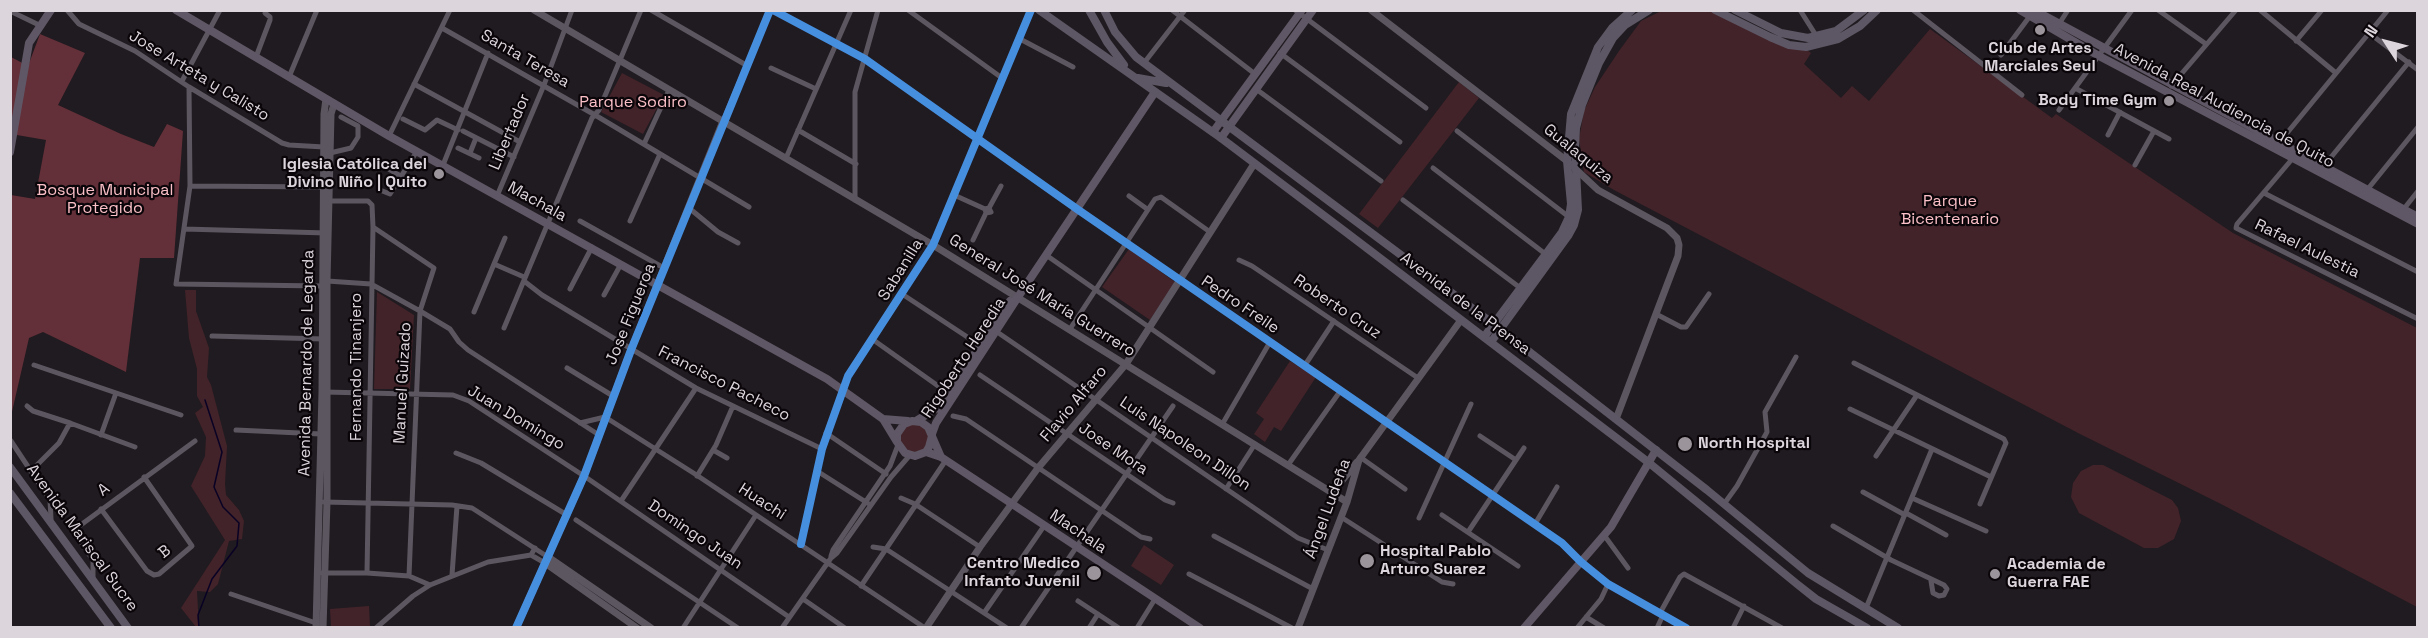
<!DOCTYPE html>
<meta charset="utf-8">
<style>
body{margin:0}
#map{position:relative;width:2428px;height:638px;overflow:hidden;background:#201b20;font-family:"Space Grotesk",sans-serif}
canvas{display:block}
.frame{position:absolute;inset:0;border:12px solid #ddd5dc;pointer-events:none}
.north{position:absolute;left:2356px;top:12px;width:60px;height:60px;-webkit-text-stroke:4px #0a0509;paint-order:stroke;rotate:306deg;font-size:16px;font-weight:700;line-height:24px;text-align:center;color:#ddd5dc}
.north::after{content:'';display:block;margin:auto;width:21px;height:27px;background:#ddd5dc;clip-path:polygon(50% 0,100% 100%,50% 72%,0 100%)}
</style>
<div id="map">
<canvas width="2428" height="638"></canvas>
<div class="frame"></div>
<div class="north">N</div>
</div>
<script>
const ctx = document.querySelector('canvas').getContext('2d');
ctx.lineJoin = 'round';
function fillPath(path, color) { ctx.fillStyle = color; ctx.fill(path, 'evenodd'); }
const shape = rows => new Path2D(rows.map(r => 'M' + r).join(''));
function strokePath(path, color, width, dash) { ctx.strokeStyle = color; ctx.lineWidth = width; ctx.lineCap = dash ? 'butt' : 'round'; ctx.setLineDash(dash || []); ctx.stroke(path); }
function write(font, color, halo, rows, align = 'center') {
  ctx.font = font + ' "Space Grotesk",sans-serif'; ctx.lineWidth = 4.5; ctx.setLineDash([]); ctx.textBaseline = 'middle'; ctx.strokeStyle = halo; ctx.fillStyle = color; for (const [text, x, y, turn = 0] of rows) {
    ctx.save(); ctx.translate(x, y); ctx.rotate((+turn || 0) * Math.PI / 180); ctx.textAlign = isNaN(turn) ? turn : align; if (halo) ctx.strokeText(text, 0, 0); ctx.fillText(text, 0, 0); ctx.restore();
  }
}
const green = shape([
 [1696,10,1718,13,1807,50,1811,53,1804,64,1841,98,1852,86,1869,101,1930,29,2052,118,2056,114,2233,233,2417,328,2417,607,2221,504,2080,434,1614,190,1584,172,1579,139,1584,111,1595,87,1619,51,1641,21,1661,11],
 [622,73,664,95,643,134,601,112],
 [1459,82,1479,98,1378,228,1359,214],
 [1129,249,1175,282,1150,320,1102,287],
 [185,290,196,290,196,311,209,348,207,377,211,385,227,446,225,484,226,495,239,510,244,521,242,539,229,541,218,584,210,592,197,591,199,628,196,627,181,608,225,540,191,486,205,456,206,437,195,413,203,407,197,396,197,369,189,338],
 [377,292,414,315,410,389,374,389],
 [1290,361,1316,377,1281,431,1274,427,1265,442,1254,434,1264,419,1256,413],
 [921,424,930,435,925,449,911,453,900,443,900,433,906,425],
 [2093,465,2103,465,2172,500,2178,508,2181,521,2174,539,2158,548,2144,548,2079,513,2071,497,2073,483,2081,471],
 [1144,545,1174,565,1161,585,1131,566],
 [369,606,370,627,331,626,330,609]
]);
const forest = shape([
 [40,34,85,53,58,105,121,134,154,147,167,124,183,131,174,258,140,258,126,372,43,332,29,338,11,416,11,195,35,199,46,140,11,134,11,57,28,66]
]);
const stream = shape([
 [199,628,198,615,212,579,237,546,239,523,223,507,214,487,222,452,205,400]
]);
const minor = shape([
 [67,10,79,24,135,51,189,87,282,143,289,145,324,147],
 [651,10,746,65],
 [773,10,865,59,1077,209,1562,543,1581,562,1608,584,1686,628],
 [908,10,1002,78],
 [1172,10,1255,74],
 [1295,10,1426,108],
 [1800,10,1817,37],
 [1913,10,2022,95],
 [2158,10,2206,44],
 [2260,10,2336,73],
 [10,11,39,25],
 [2059,24,2068,10],
 [442,28,595,115,749,207],
 [2369,33,2418,70],
 [1020,39,1073,67],
 [2296,41,2322,10],
 [1280,53,1400,142],
 [2001,55,2030,16],
 [256,57,270,20,270,17,265,13],
 [1144,63,1185,10],
 [771,68,816,89],
 [289,77,317,10],
 [182,81,220,10],
 [414,84,520,142],
 [2171,86,2236,10],
 [189,87,190,186,176,284,322,286],
 [2075,88,2169,139],
 [1256,89,1381,181],
 [2059,110,2132,10],
 [403,119,425,130,437,120,458,130],
 [723,121,770,10],
 [798,130,856,164],
 [463,131,514,157],
 [1457,131,1569,217],
 [2108,135,2120,112],
 [389,136,450,10],
 [644,144,669,90],
 [2278,144,2388,10],
 [458,148,479,158],
 [330,153,351,148,358,137,358,126,341,117],
 [470,153,476,138],
 [786,158,851,10],
 [2293,158,2237,224,2236,228,2418,319],
 [443,165,488,53],
 [2135,165,2154,131],
 [384,166,402,177],
 [2323,167,2409,62],
 [1433,168,1548,256],
 [190,186,325,187],
 [380,190,390,194,417,151],
 [2367,190,2418,127],
 [2264,193,2418,272],
 [954,195,985,209,989,208,991,212,986,213,985,209],
 [497,196,544,85,572,10],
 [1129,196,1147,209],
 [855,200,855,92,878,10],
 [1403,200,1523,290],
 [329,201,368,201,372,205,373,227,367,573],
 [689,208,718,232,738,243],
 [989,208,1001,186],
 [2403,210,2418,191],
 [580,221,664,268],
 [630,221,660,154],
 [373,227,434,268,420,311,409,576],
 [184,229,327,233],
 [973,240,986,213],
 [1046,255,1213,372],
 [1239,260,1252,266,1418,378],
 [494,264,505,238],
 [327,281,371,284,420,311,450,329,459,342,468,350,599,435],
 [524,281,542,295,696,388,822,449],
 [570,289,592,247],
 [902,294,981,346],
 [604,295,621,264],
 [474,312,494,264,524,277],
 [1656,314,1681,327,1686,327,1709,294],
 [504,328,592,118,599,110,641,10],
 [1070,329,1155,199,1161,197,1210,232],
 [1000,334,1298,538,1328,550],
 [212,336,324,339],
 [872,339,948,393],
 [1854,363,2004,439,2006,443,1980,504],
 [34,365,181,415],
 [1305,365,1334,321],
 [567,368,613,396],
 [980,375,1165,500,1173,503],
 [324,392,453,395,469,401,584,476,789,617],
 [27,406,33,411,70,423,59,443,31,471],
 [1850,409,1991,477],
 [953,416,966,419,1141,537,1150,539],
 [70,423,135,447],
 [580,423,605,417,695,474,925,628],
 [1223,423,1270,342],
 [236,430,321,434],
 [826,433,886,474],
 [101,435,116,393],
 [1480,436,1516,460],
 [11,441,50,500,51,519],
 [713,450,727,458],
 [456,453,481,463,567,515],
 [1876,456,1917,395],
 [1360,457,1405,489],
 [1288,465,1341,390],
 [817,471,869,504],
 [697,476,716,445,733,406],
 [1226,489,1255,444],
 [1863,492,1905,515],
 [901,498,915,504,980,547],
 [1912,498,1986,531],
 [621,501,696,388],
 [324,502,452,505,472,508,548,557],
 [1724,504,1737,486,1767,432,1765,412,1796,357],
 [101,509,147,571,154,575,159,574,192,546,144,477],
 [1906,513,1946,535],
 [1442,515,1518,566],
 [1341,517,1442,582,1453,584],
 [1419,518,1471,404],
 [576,520,738,628],
 [1535,524,1557,487],
 [1833,526,1891,560,1944,585,1947,589,1944,595,1939,596,1933,593,1931,581],
 [1468,532,1524,448],
 [1604,535,1628,568],
 [1214,536,1313,589],
 [801,544,822,449,848,376,933,245,1031,10],
 [873,547,886,549,1007,628],
 [531,555,545,563],
 [831,556,833,550,890,466,898,445],
 [322,573,367,573,409,576,430,585],
 [1189,574,1292,628],
 [452,575,457,506],
 [93,579,93,560,76,535,78,527,195,441],
 [861,586,946,460],
 [231,594,316,623],
 [803,599,845,628],
 [1078,601,1119,628],
 [1866,608,1932,449],
 [984,613,1044,526],
 [1660,613,1680,577,1684,574,1782,628],
 [1586,617,1604,628],
 [376,628,413,596,430,585,488,562,531,555,535,548],
 [683,628,756,515],
 [782,628,831,558,837,553,891,477,910,455],
 [1021,628,1173,406],
 [1089,628,1098,614],
 [1137,628,1155,599],
 [1577,628,1601,599,1608,584],
 [1657,628,1663,615],
 [1733,628,1744,606]
]);
const tertiary = shape([
 [534,10,933,245,1347,502],
 [1371,10,1567,161,1598,190,1667,228,1677,238,1679,245,1678,256,1616,419],
 [1332,493,1357,462],
 [548,557,651,628],
 [545,563,637,628],
 [316,628,322,392,324,114,326,99],
 [323,628,327,502,327,281,331,114,334,104],
 [516,628,584,476,631,350,723,121],
 [926,628,980,547,1038,468,1126,364,1254,164],
 [1298,628,1347,502,1359,460,1461,320]
]);
const secondary = shape([
 [176,10,389,136,827,379,883,419,897,442],
 [2020,10,2099,56,2418,224],
 [2034,10,2418,217],
 [1213,132,1302,10],
 [1221,138,1313,10],
 [10,152,29,43,51,10],
 [883,419,908,421],
 [916,421,939,407,1010,301],
 [932,434,936,423,1018,297,1155,92],
 [932,436,929,447,926,452,915,456,905,453,897,442,897,434,904,424,912,421,921,422,928,427,941,457],
 [926,452,941,457,1200,628],
 [1524,628,1611,527,1656,450]
]);
const primary = shape([
 [1039,10,1221,138,1347,233,1648,462,1797,584,1816,599,1867,628],
 [1089,10,1107,42,1124,65],
 [1104,10,1115,32,1136,57,1500,329,1707,490,1808,573,1898,628],
 [1715,10,1770,37,1789,45,1806,47,1838,39,1860,26,1877,10],
 [1735,10,1781,33,1808,38,1836,31,1864,10],
 [1138,78,1166,83],
 [1484,337,1546,254,1562,232,1569,217,1571,204,1567,161,1571,114,1598,47,1612,28,1632,10],
 [1491,342,1568,236,1574,225,1578,210,1575,149,1576,128,1582,105,1599,63,1613,38,1625,25,1649,10],
 [10,467,128,628],
 [10,493,111,628]
]);
const cycleway = shape([
 [773,10,865,59,1077,209,1562,543,1581,562,1608,584,1686,628],
 [801,544,822,449,848,376,933,245,1031,10],
 [516,628,584,476,631,350,770,10]
]);
const markers = [
 [2040,30,6,"#9b949a"],
 [2169,101,6,"#9b949a"],
 [439,174,6,"#9b949a"],
 [1685,444,8,"#9b949a"],
 [1367,561,8,"#9b949a"],
 [1094,573,8,"#9b949a"],
 [1995,574,6,"#9b949a"]
];
const poiNames = [
 ["Club de Artes",2040,49,"center"],
 ["Marciales Seul",2040,67,"center"],
 ["Body Time Gym",2157,101],
 ["Iglesia Católica del",427,165],
 ["Divino Niño | Quito",427,183],
 ["North Hospital",1698,444,"left"],
 ["Hospital Pablo",1380,552,"left"],
 ["Arturo Suarez",1380,570,"left"],
 ["Centro Medico",1080,564],
 ["Infanto Juvenil",1080,582],
 ["Academia de",2007,565,"left"],
 ["Guerra FAE",2007,583,"left"]
];
const streetNames = [
 ["Santa Teresa",525,59,30],
 ["Jose Arteta y Calisto",199,76,31],
 ["Avenida Real Audiencia de Quito",2224,106,28],
 ["Libertador",510,132,-67],
 ["Gualaquiza",1578,154,39],
 ["Machala",537,202,29],
 ["Rafael Aulestia",2307,249,26],
 ["Sabanilla",901,270,-58],
 ["General José María Guerrero",1042,296,32],
 ["Avenida de la Prensa",1465,304,37],
 ["Pedro Freile",1240,305,34],
 ["Roberto Cruz",1337,307,34],
 ["Jose Figueroa",631,314,-68],
 ["Rigoberto Heredia",964,358,-57],
 ["Avenida Bernardo de Legarda",307,363,-89],
 ["Fernando Tinanjero",357,367,-90],
 ["Manuel Guizado",403,383,-87],
 ["Francisco Pacheco",724,384,27],
 ["Flavio Alfaro",1074,404,-50],
 ["Juan Domingo",516,418,31],
 ["Luis Napoleon Dillon",1185,444,34],
 ["Jose Mora",1113,449,34],
 ["A",104,490,-37],
 ["Huachi",762,502,33],
 ["Ángel Ludeña",1328,509,-70],
 ["Machala",1078,532,34],
 ["Domingo Juan",695,535,34],
 ["Avenida Mariscal Sucre",82,538,54],
 ["B",165,552,-39]
];
const parkNames = [
 ["Parque Sodiro",633,103],
 ["Bosque Municipal",105,191],
 ["Protegido",105,209],
 ["Parque",1950,202],
 ["Bicentenario",1950,220]
];
fillPath(green, '#422329');
fillPath(forest, '#632f38');
strokePath(stream, '#090225', 1.5);
strokePath(minor, '#5c5661', 5);
strokePath(tertiary, '#5c5661', 7);
strokePath(secondary, '#5f5765', 8);
strokePath(primary, '#5d5664', 8);
strokePath(cycleway, '#468fdf', 8);
for (const [x, y, r, color] of markers) { const dot = new Path2D(); dot.arc(x, y, r, 0, 2 * Math.PI); ctx.fillStyle = color; ctx.fill(dot); strokePath(dot, '#0a0509', 2); }
write('bold 16px', '#ddd5dc', '#0a0509', poiNames, 'right');
write('16px', '#ddd5dc', '#0a0509', streetNames);
write('16px', '#fbc0c7', '#0a0509', parkNames);
</script>
